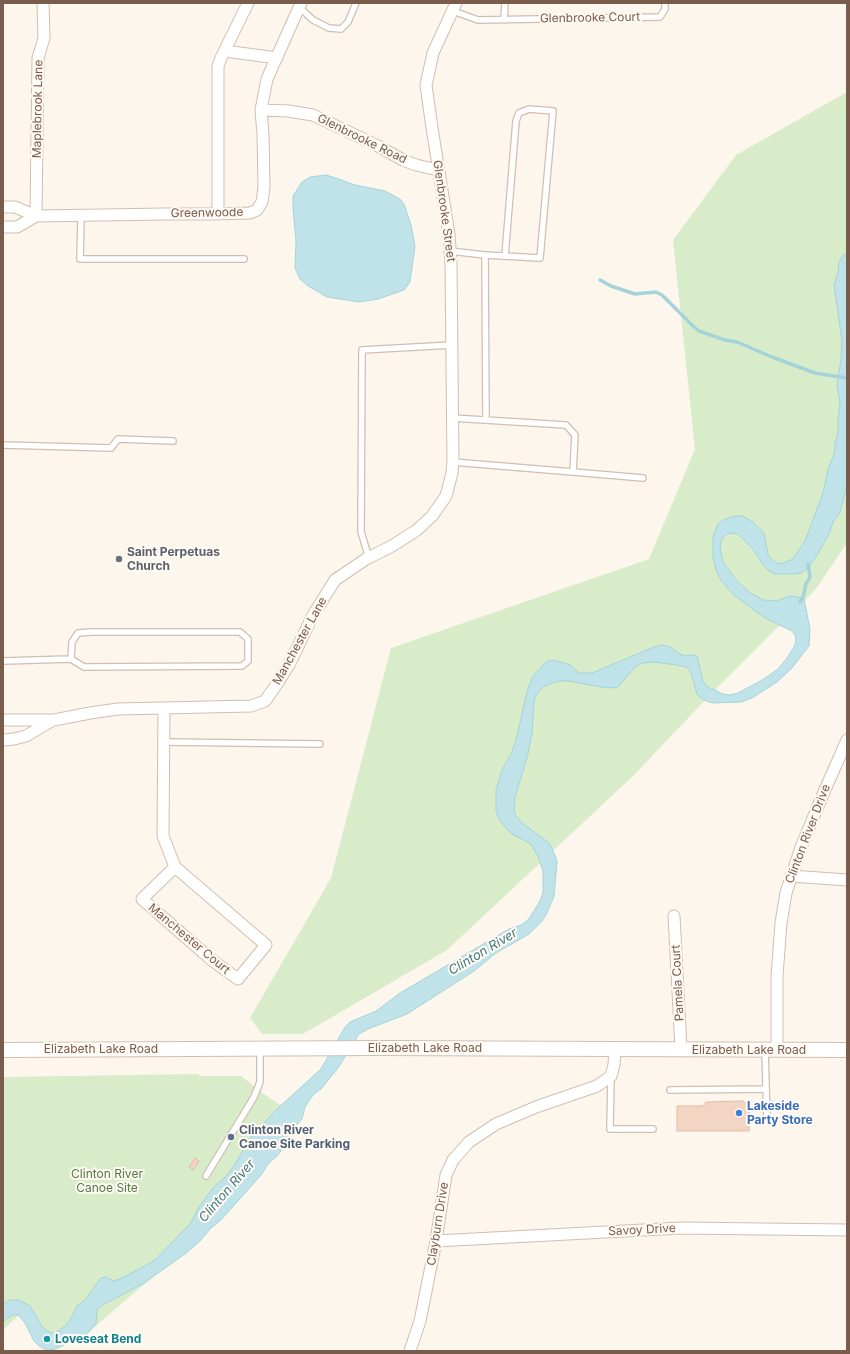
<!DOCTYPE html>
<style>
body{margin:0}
#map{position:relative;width:850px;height:1354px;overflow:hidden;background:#fdf6ec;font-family:Inter,sans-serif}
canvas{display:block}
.frame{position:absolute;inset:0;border:4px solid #7a5c4d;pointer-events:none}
</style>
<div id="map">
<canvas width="850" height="1354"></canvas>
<div class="frame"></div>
</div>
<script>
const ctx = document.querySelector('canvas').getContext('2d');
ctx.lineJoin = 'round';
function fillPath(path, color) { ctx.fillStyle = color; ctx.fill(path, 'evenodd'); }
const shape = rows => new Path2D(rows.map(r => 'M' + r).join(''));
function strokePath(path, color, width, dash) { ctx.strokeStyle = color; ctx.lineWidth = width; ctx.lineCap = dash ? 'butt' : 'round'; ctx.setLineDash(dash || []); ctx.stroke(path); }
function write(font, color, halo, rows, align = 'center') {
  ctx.font = font + ' Inter,sans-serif'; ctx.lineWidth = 4; ctx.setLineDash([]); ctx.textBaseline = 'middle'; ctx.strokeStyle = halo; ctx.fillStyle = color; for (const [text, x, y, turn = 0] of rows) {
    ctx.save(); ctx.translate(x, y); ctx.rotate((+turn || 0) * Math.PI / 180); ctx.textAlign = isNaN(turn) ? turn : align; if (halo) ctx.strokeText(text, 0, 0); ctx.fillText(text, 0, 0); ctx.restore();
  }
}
const green = shape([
 [847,92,847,543,815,590,710,695,633,776,447,950,303,1034,262,1034,250,1018,331,878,391,648,649,559,695,449,673,240,736,155],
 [198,1074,200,1076,241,1076,261,1092,283,1107,217,1222,78,1341,59,1331,55,1333,49,1332,43,1328,38,1319,23,1311,3,1330,3,1077]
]);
const water = shape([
 [326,175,336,178,355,185,385,191,400,199,404,204,411,225,415,246,410,282,404,290,378,299,359,302,327,297,308,286,300,279,295,268,296,241,293,209,293,196,302,182,310,177,326,175],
 [847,252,847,485,840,512,834,520,829,534,817,555,808,568,801,573,795,574,775,574,769,571,764,566,753,549,738,534,728,533,724,536,721,541,720,548,723,562,737,581,749,592,763,600,776,601,791,596,798,597,804,599,810,629,809,646,805,651,792,668,777,682,752,698,741,702,713,703,706,701,701,698,697,694,691,673,688,668,683,666,655,662,642,663,636,666,617,688,601,687,568,681,559,681,552,683,543,687,536,695,534,701,532,733,528,754,515,797,514,810,515,814,521,822,549,843,555,855,557,862,554,896,546,915,541,922,529,934,496,953,474,971,407,1014,368,1029,359,1034,338,1068,321,1089,314,1094,308,1102,305,1107,302,1119,292,1130,285,1145,278,1155,268,1164,261,1175,221,1220,211,1228,200,1241,185,1254,144,1283,101,1306,97,1310,96,1324,88,1333,58,1348,52,1350,46,1350,39,1346,34,1341,25,1323,21,1318,18,1315,13,1315,7,1318,3,1322,3,1304,10,1300,19,1300,30,1306,43,1328,49,1332,55,1333,60,1330,69,1322,77,1306,86,1299,101,1278,106,1277,114,1281,120,1279,154,1261,190,1224,199,1207,212,1189,227,1175,234,1166,251,1137,277,1109,321,1069,345,1027,350,1022,376,1011,400,993,509,929,521,925,528,920,539,903,543,893,543,871,538,856,531,844,512,834,505,827,499,819,496,811,496,790,502,770,512,752,516,740,527,692,532,678,542,666,548,661,554,660,570,665,579,673,592,673,654,647,663,645,670,647,680,654,685,656,694,655,697,656,703,681,706,686,723,694,730,695,738,693,764,679,778,669,787,658,795,645,796,639,795,635,792,631,765,618,750,607,734,595,721,580,716,570,713,558,713,537,718,524,723,520,735,516,742,516,752,521,764,533,768,555,773,561,781,564,793,559,805,541,823,493,828,469,833,457,835,450,835,443,838,432,838,418,840,403,837,386,841,359,842,341,834,285,838,272,839,263,842,257,847,252]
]);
const stream = shape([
 [600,280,611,286,635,294,656,292,662,295,694,327,699,331,725,340,737,342,772,357,815,373,847,378],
 [800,602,803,597,806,584,810,577,808,564]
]);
const building = shape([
 [740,1101,743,1101,750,1107,749,1131,677,1131,677,1106,703,1106,706,1102,740,1101],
 [195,1158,199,1161,193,1170,189,1167,195,1158]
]);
const service = shape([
 [299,7,313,20,329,28,341,29,348,22,356,3],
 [453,11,478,20,660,17,665,9,665,3],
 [504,20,505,3],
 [81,216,80,259,244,259],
 [450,251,485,255,486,420],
 [485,255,540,258,553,111,529,109,519,113,516,121,505,256],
 [452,418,566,425,575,435,573,472,453,462],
 [3,445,111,448,118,439,173,441],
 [573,472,643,478],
 [369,558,361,532,362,350,452,345],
 [3,661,71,659,84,667,242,666,248,661,248,639,240,632,92,632,78,633,72,642,71,659],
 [164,742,320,744],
 [765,1050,767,1121],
 [611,1076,610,1129,653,1129],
 [670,1090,766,1089],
 [206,1176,254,1097,260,1082,260,1049]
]);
const minor = shape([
 [225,51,277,58],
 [261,110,288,111,313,115,378,146,403,160,416,165,438,170],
 [3,207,15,207,36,216,165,214,213,214,250,213,257,210,262,202,264,187,263,134,261,110,267,79,301,3],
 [218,214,218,66,221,58,248,3],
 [36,216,38,58,44,38,43,3],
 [3,227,17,227,36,216],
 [164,709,163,836,175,867,266,945,238,979,213,961,142,899,175,867],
 [3,720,54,720,90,713,118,709,251,706,265,701,277,684,290,663,313,615,335,580,366,559,392,546,417,530,432,516,446,496,452,473,453,462,451,263,449,234,432,128,426,85,433,53,456,3],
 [3,740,14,739,26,736,53,720],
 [791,876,847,880],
 [674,916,681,1049],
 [777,1050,777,976,781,923,786,893,801,847,824,792,847,740],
 [436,1241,681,1228,847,1230],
 [410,1351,420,1321,436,1241,446,1175,453,1160,469,1142,496,1124,536,1107,597,1086,611,1076,614,1065,615,1049]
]);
const tertiary = shape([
 [3,1050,378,1048,847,1050]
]);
const markers = [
 [119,559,4,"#6b7280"],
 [739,1113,4,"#3f7fe0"],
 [231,1137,4,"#5c6f8a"],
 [47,1339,4,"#0f9aa8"]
];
const streetNames = [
 ["Glenbrooke Court",590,18,-1],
 ["Maplebrook Lane",38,109,-89],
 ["Glenbrooke Road",362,139,26],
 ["Glenbrooke Street",444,211,82],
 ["Greenwoode",207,213,-1],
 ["Manchester Lane",300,641,-61],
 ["Clinton River Drive",808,834,-69],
 ["Manchester Court",189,939,40],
 ["Pamela Court",678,983,-93],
 ["Elizabeth Lake Road",425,1048],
 ["Elizabeth Lake Road",101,1049],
 ["Elizabeth Lake Road",749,1050],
 ["Clayburn Drive",438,1224,-81],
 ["Savoy Drive",642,1230,-3]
];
const worshipNames = [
 ["Saint Perpetuas",127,552],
 ["Church",127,566]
];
const shopNames = [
 ["Lakeside",747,1106],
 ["Party Store",747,1120]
];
const serviceNames = [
 ["Clinton River",239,1130],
 ["Canoe Site Parking",239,1144]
];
const parkNames = [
 ["Clinton River",107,1174],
 ["Canoe Site",107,1188]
];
const cultureNames = [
 ["Loveseat Bend",55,1339]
];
const waterNames = [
 ["Clinton River",483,952,-31],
 ["Clinton River",227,1191,-49]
];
fillPath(green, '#d8ecc9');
fillPath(water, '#bfe3e8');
strokePath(water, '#a5d3da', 1);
strokePath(stream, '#a5d3da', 3.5);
fillPath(building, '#f3d5c3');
strokePath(building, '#e6bba3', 1);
strokePath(service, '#d1beb0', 8);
strokePath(minor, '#d1beb0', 13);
strokePath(tertiary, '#d1beb0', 16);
strokePath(service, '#fff', 5.5);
strokePath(minor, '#fff', 11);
strokePath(tertiary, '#fff', 14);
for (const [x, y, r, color] of markers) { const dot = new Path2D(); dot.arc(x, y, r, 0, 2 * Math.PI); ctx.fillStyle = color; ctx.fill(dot); strokePath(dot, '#fffaf3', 1.5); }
write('12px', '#7a5c4d', '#fffaf3', streetNames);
write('bold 12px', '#5b616d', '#fffaf3', worshipNames, 'left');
write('bold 12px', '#366cbe', '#fffaf3', shopNames, 'left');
write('bold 12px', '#4e5e75', '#fffaf3', serviceNames, 'left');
write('12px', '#537a41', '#fffaf3', parkNames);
write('bold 12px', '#0d838f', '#fffaf3', cultureNames, 'left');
write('italic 13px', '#437c86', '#fffaf3', waterNames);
</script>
